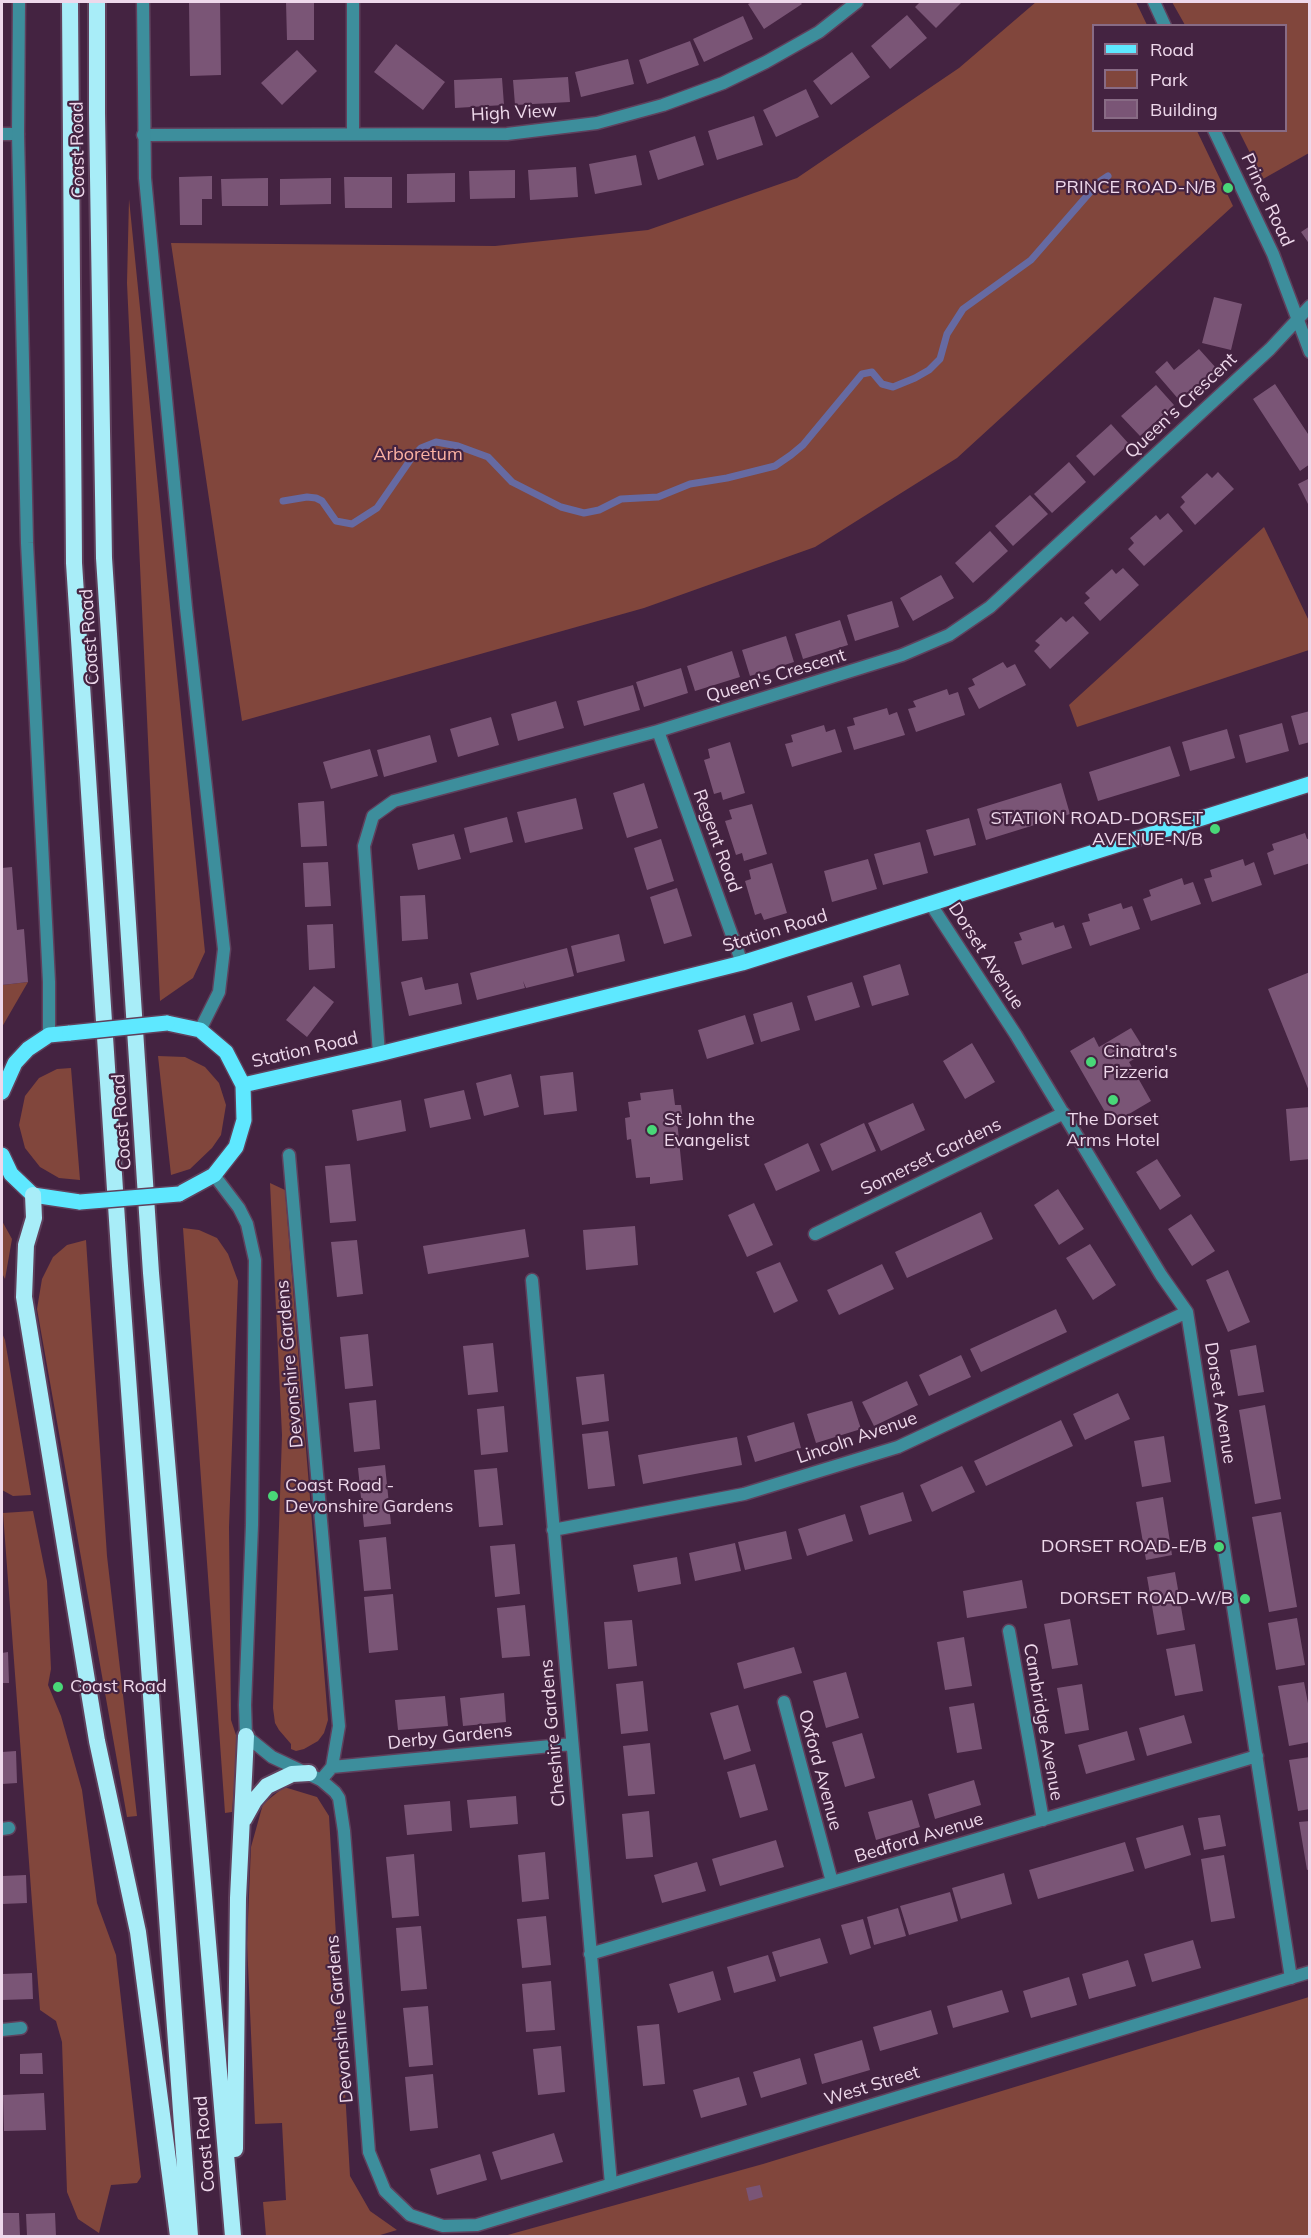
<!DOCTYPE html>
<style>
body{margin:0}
#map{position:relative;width:1311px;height:2238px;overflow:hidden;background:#442341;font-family:Mulish,sans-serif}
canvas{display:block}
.frame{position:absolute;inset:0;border:3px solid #eed8eb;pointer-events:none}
.legend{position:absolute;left:1092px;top:24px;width:195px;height:108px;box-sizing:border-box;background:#442341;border:2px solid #886b85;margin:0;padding:8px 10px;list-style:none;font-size:18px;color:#eed8eb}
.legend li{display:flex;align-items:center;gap:12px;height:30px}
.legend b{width:30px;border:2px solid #886b85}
</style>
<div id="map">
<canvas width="1311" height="2238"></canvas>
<div class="frame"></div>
<ul class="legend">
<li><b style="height:8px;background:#5ee8ff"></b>Road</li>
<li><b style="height:16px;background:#81463c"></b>Park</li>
<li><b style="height:16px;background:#7a5576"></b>Building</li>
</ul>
</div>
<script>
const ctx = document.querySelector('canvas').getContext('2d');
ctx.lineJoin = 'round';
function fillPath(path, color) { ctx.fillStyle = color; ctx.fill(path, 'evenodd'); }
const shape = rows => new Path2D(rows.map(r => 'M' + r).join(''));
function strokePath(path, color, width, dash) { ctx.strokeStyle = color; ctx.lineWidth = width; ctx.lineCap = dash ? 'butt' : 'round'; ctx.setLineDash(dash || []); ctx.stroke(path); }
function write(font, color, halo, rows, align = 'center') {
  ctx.font = font + ' Mulish,sans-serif'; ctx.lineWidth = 4.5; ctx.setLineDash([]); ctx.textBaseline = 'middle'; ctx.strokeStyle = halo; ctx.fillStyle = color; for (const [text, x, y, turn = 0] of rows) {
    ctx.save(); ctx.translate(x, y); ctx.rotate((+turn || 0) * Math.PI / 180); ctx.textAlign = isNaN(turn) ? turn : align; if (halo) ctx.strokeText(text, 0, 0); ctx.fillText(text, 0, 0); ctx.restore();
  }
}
const green = shape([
 [1036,2,1136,2,1147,25,1094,26,1094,130,1197,131,1233,206,957,458,815,547,644,608,242,721,171,243,495,246,648,230,797,178,959,68],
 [1172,2,1309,2,1309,153,1263,179,1239,131,1286,130,1286,26,1185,25],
 [129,199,205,952,193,978,160,1001,127,283],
 [1264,527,1309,621,1309,650,1077,727,1069,705],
 [28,982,2,1027,2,985],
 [158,1056,185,1057,205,1067,219,1083,226,1105,221,1135,212,1148,190,1169,171,1175],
 [71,1068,80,1180,59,1178,40,1167,25,1148,19,1125,25,1096,39,1078,57,1069],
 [270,1183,285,1190,328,1720,324,1733,318,1741,304,1749,296,1751,291,1749,291,1744,279,1730,275,1723,273,1708,282,1435],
 [2,1221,12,1239,5,1279,2,1273],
 [183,1228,199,1230,217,1238,228,1254,238,1281,229,1527,231,1720,238,1741,232,1812,225,1813],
 [86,1240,107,1556,137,1816,127,1817,37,1309,42,1279,53,1257,67,1245],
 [2,1333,5,1340,31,1495,13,1496,2,1490],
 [33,1511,47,1581,51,1669,48,1685,61,1716,82,1790,97,1903,116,1955,141,2177,137,2183,111,2185,99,2233,78,2219,67,2192,62,2042,56,2021,40,2010,3,1513],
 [284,1787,317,1797,329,1816,350,2176,370,2211,397,2230,377,2236,266,2236,263,2202,286,2200,282,2123,255,2124,247,1943,251,1847,263,1804],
 [1309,1997,1309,2236,504,2236,763,2164]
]);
const stream = shape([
 [283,501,307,497,316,498,322,501,336,521,352,524,377,508,413,456,421,448,436,442,458,446,488,457,512,482,561,507,584,513,599,510,621,499,658,497,690,484,727,478,775,466,791,455,803,445,862,374,872,372,882,384,893,387,915,378,929,370,940,359,947,334,963,309,1031,260,1099,182,1108,176]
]);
const building = shape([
 [189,2,220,2,221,75,190,76],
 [286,2,314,2,314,40,287,40],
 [752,2,800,2,802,4,764,29,748,4],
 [920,2,962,2,936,28,915,7],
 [907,15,927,38,890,69,871,46],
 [743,16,753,39,704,62,693,39],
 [690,41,699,65,647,84,639,60],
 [396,44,445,82,423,110,374,72],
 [297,50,317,71,282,105,261,83],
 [852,52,870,77,831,105,813,81],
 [628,59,634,84,581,97,575,72],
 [568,77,570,102,515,105,513,80],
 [502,78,504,105,455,108,454,80],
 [806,89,819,117,776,137,763,110],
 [754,116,763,145,717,160,708,131],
 [695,136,704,165,658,180,649,151],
 [636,155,642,185,595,194,589,164],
 [576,167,578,197,530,200,528,170],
 [515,170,515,198,470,199,469,171],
 [455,173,455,202,407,203,407,174],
 [212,176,212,199,202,199,202,225,180,225,179,177],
 [344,177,392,177,392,208,345,208],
 [268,178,268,206,222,206,221,179],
 [331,178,331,204,280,205,280,179],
 [1310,226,1310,245,1301,232],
 [1214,297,1242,304,1231,350,1202,343],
 [1199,349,1217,369,1180,401,1155,372,1167,361,1174,370],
 [1275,384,1310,437,1310,464,1300,471,1253,399],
 [1156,385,1174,405,1140,436,1121,416],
 [1111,424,1129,444,1094,476,1076,456],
 [1069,462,1086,482,1052,513,1034,494],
 [1218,472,1234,489,1195,525,1180,507,1185,502,1181,497,1207,473,1212,478],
 [1310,478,1310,508,1298,484],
 [1030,495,1048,514,1013,546,995,526],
 [1168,513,1183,531,1144,566,1128,549,1134,543,1130,538,1156,515,1160,520],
 [990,531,1008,551,973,583,955,563],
 [1123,568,1139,585,1100,621,1084,603,1090,598,1085,593,1112,569,1116,574],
 [941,575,954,598,913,621,900,598],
 [892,601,899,627,855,641,847,615],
 [1073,616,1089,633,1050,669,1034,651,1040,645,1035,641,1061,617,1066,622],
 [840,620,848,645,803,659,795,634],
 [786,636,794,662,750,676,742,650],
 [732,651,740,677,695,691,687,666],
 [1003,662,1007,668,1015,664,1026,685,979,709,968,688,975,685,972,679],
 [681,668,688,693,644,707,636,682],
 [633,685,640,710,584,726,577,701],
 [947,689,949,695,958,692,965,715,916,732,908,709,916,707,913,701],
 [556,701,564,728,518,741,511,714],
 [887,708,889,715,897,712,905,735,854,750,847,727,855,725,853,718],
 [1310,711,1310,742,1299,745,1291,716],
 [491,717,499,745,458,757,450,729],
 [1282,723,1289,751,1246,763,1239,735],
 [824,725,826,732,835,729,842,752,792,767,785,744,793,742,791,735],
 [1227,729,1235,758,1190,771,1182,742],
 [430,735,437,762,384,777,377,750],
 [730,742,745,793,723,800,721,792,714,794,704,760,710,758,708,749],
 [1170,746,1180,776,1098,801,1089,772],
 [370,749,378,776,331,789,323,762],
 [644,783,658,828,627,838,613,793],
 [1061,783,1070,814,986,840,977,809],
 [576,798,583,829,525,843,517,812],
 [324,801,327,846,301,847,298,803],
 [752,804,767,854,744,861,742,853,736,855,725,821,732,819,729,810],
 [507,817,513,842,470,853,464,828],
 [969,818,976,845,934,856,926,830],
 [1305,833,1307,839,1310,838,1310,863,1274,875,1267,853,1274,850,1272,844],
 [454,834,461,859,418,870,412,844],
 [661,839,674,881,647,890,634,848],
 [920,842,928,873,883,885,874,854],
 [868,859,877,889,832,902,824,871],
 [1243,859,1245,866,1254,862,1262,885,1212,902,1204,879,1212,877,1210,870],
 [328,862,331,906,305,907,303,863],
 [772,863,787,913,764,920,761,913,755,915,745,881,751,879,749,870],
 [12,867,17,930,24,929,28,982,2,985,2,868],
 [1182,878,1184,885,1193,882,1201,904,1151,921,1143,899,1151,896,1149,890],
 [677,888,692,936,664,944,650,897],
 [425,895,428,939,402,941,400,896],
 [1121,903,1123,909,1132,906,1140,929,1090,946,1082,923,1090,921,1088,914],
 [1053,922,1055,928,1064,925,1072,948,1022,965,1014,942,1022,940,1019,933],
 [333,924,335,968,309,970,307,925],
 [619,934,625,961,577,973,571,946],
 [567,948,574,976,526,988,523,981,525,988,477,1000,470,973],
 [900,964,909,995,872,1006,863,976],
 [1310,972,1310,1091,1309,1091,1268,989],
 [422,977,425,990,458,983,462,1004,409,1016,401,982],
 [852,982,860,1007,815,1021,807,996],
 [314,986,334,1002,307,1037,286,1020],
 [792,1002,800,1030,761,1042,753,1014],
 [745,1015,754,1044,707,1059,698,1030],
 [1131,1028,1146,1052,1129,1062,1151,1101,1112,1124,1070,1051,1094,1037,1099,1047],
 [972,1043,995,1082,965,1099,943,1061],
 [573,1072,577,1111,544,1115,540,1076],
 [511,1074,519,1107,484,1116,476,1083],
 [673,1089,675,1105,681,1105,683,1120,677,1120,683,1180,650,1184,650,1177,636,1178,631,1139,627,1140,625,1118,630,1117,628,1102,641,1100,640,1093],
 [464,1090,471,1119,430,1128,424,1099],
 [401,1100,406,1131,357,1141,352,1110],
 [913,1103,925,1130,881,1151,868,1123],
 [1310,1107,1310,1159,1290,1161,1286,1109],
 [864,1123,876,1151,832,1171,820,1144],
 [808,1143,820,1171,776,1191,764,1164],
 [1157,1159,1181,1196,1160,1210,1136,1172],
 [350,1164,356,1221,330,1223,325,1166],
 [1058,1189,1084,1229,1059,1245,1034,1205],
 [754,1203,773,1245,747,1257,728,1215],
 [981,1212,993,1239,907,1278,895,1252],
 [1191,1214,1215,1251,1192,1266,1168,1229],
 [635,1226,638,1265,586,1270,583,1230],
 [525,1229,529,1257,428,1274,423,1246],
 [357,1240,363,1294,337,1297,331,1242],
 [1090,1244,1116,1285,1093,1300,1066,1258],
 [780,1262,798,1301,774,1313,756,1272],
 [882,1264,894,1289,839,1315,827,1290],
 [1228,1270,1250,1322,1228,1332,1206,1280],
 [1056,1309,1067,1332,981,1372,970,1349],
 [368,1334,373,1386,345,1389,340,1337],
 [493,1343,498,1392,468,1395,463,1346],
 [1256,1345,1264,1392,1238,1396,1230,1350],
 [961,1355,971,1377,929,1396,919,1375],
 [604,1374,609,1421,582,1425,576,1377],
 [907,1381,918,1405,874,1426,862,1402],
 [1118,1393,1130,1419,1085,1440,1073,1414],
 [376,1400,380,1449,354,1452,349,1403],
 [852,1401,861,1429,816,1443,807,1414],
 [1265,1405,1281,1499,1255,1504,1239,1410],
 [504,1406,508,1452,481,1455,477,1409],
 [1061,1420,1073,1446,986,1486,974,1461],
 [794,1422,801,1448,755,1462,747,1436],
 [608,1431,615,1486,588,1489,582,1434],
 [1164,1436,1171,1482,1142,1487,1134,1441],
 [737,1437,742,1465,643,1484,638,1455],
 [385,1465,391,1524,364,1527,358,1468],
 [962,1466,975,1492,932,1512,920,1485],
 [497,1468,503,1525,479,1527,474,1470],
 [903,1492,912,1521,869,1535,860,1506],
 [1163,1497,1172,1555,1146,1560,1136,1502],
 [1281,1512,1297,1607,1269,1612,1252,1517],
 [845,1514,853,1541,807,1556,798,1529],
 [786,1531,792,1559,745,1570,738,1542],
 [386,1537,391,1589,364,1591,359,1540],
 [735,1543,741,1571,695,1581,689,1553],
 [515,1544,520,1594,495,1597,490,1546],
 [677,1557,681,1584,638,1592,633,1565],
 [1175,1572,1185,1630,1157,1635,1147,1577],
 [1022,1580,1027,1608,967,1618,963,1591],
 [393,1594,398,1650,369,1653,364,1597],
 [525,1605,530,1656,502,1658,497,1608],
 [1297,1618,1305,1665,1276,1670,1268,1623],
 [1070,1619,1078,1665,1052,1669,1044,1624],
 [632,1620,637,1666,608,1669,604,1622],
 [964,1637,972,1686,945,1690,937,1642],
 [1195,1644,1203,1691,1175,1696,1166,1649],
 [794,1647,802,1673,744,1689,737,1663],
 [8,1652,9,1683,2,1683,2,1653],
 [846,1672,859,1718,826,1728,813,1681],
 [643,1681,648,1731,621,1734,616,1684],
 [1304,1682,1310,1714,1310,1742,1289,1746,1278,1686],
 [1082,1684,1089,1730,1065,1734,1057,1688],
 [504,1693,506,1722,463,1726,460,1698],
 [445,1696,448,1726,398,1730,395,1700],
 [974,1703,982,1749,957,1753,949,1707],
 [738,1705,751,1751,724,1760,710,1713],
 [1184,1715,1192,1743,1147,1756,1139,1728],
 [1127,1731,1135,1760,1086,1774,1078,1745],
 [862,1733,875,1778,845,1787,832,1742],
 [650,1743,655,1794,628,1796,623,1746],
 [16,1751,17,1783,2,1784,2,1752],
 [1310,1757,1310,1809,1298,1811,1289,1760],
 [755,1764,768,1810,740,1818,727,1772],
 [974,1780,981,1805,935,1819,928,1794],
 [516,1796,518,1824,470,1828,467,1800],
 [912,1800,920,1827,876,1840,868,1812],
 [450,1801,452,1831,407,1835,404,1805],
 [649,1811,653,1857,626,1859,622,1814],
 [1220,1815,1226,1846,1204,1850,1198,1818],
 [1310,1821,1310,1869,1307,1870,1299,1822],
 [1183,1825,1191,1855,1145,1869,1136,1838],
 [776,1840,784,1867,720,1886,712,1859],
 [1125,1842,1134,1871,1038,1899,1029,1870],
 [545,1852,549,1899,522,1902,518,1855],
 [414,1854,419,1916,392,1918,386,1857],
 [1224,1855,1235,1918,1211,1922,1201,1859],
 [697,1862,706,1891,662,1903,654,1875],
 [1004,1873,1012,1904,961,1919,952,1888],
 [26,1875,27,1903,2,1904,2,1876],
 [950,1892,958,1921,909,1935,900,1906],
 [898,1908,906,1936,874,1945,867,1917],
 [546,1916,551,1965,522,1968,517,1919],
 [863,1919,871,1948,850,1955,841,1925],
 [421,1926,427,1989,401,1991,396,1928],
 [820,1938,828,1963,780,1977,772,1952],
 [1193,1940,1201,1968,1152,1982,1144,1954],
 [768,1955,776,1981,734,1993,727,1967],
 [1128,1960,1136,1986,1089,1999,1082,1974],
 [713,1971,721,2000,678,2013,669,1984],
 [32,1973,33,1999,2,2000,2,1974],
 [1069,1977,1077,2005,1031,2018,1023,1991],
 [551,1981,555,2030,526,2032,522,1984],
 [1002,1990,1009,2012,953,2028,947,2006],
 [428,2006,433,2065,409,2067,403,2008],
 [931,2010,938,2034,880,2051,873,2027],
 [659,2024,665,2084,643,2086,637,2026],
 [862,2040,870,2070,822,2084,814,2054],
 [561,2046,565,2092,538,2095,533,2049],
 [42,2053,43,2074,20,2074,20,2054],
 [800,2058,807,2084,761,2098,753,2072],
 [433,2074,438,2128,410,2131,405,2077],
 [739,2077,747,2105,701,2118,693,2090],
 [44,2093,46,2130,4,2131,3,2095],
 [554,2133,563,2162,501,2180,492,2152],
 [480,2154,487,2180,437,2195,430,2169],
 [760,2185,763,2197,749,2201,746,2188],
 [2,2213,19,2213,20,2236,2,2236],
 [55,2213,56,2236,27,2236,26,2214]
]);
const minor = shape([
 [353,2,353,133],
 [1154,2,1165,26],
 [1214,130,1273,254,1310,352],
 [2,134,18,134],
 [143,135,507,134,597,123,663,105,723,83,766,62,819,32,857,2],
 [658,731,742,963],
 [930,903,1016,1035,1161,1275,1187,1312,1291,1978],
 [379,1054,364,846,373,816,394,801,658,731,902,655,949,635,990,607,1270,349,1310,306],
 [289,1155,339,1726,332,1767,321,1780],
 [815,1234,1064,1113],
 [532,1280,611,2184],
 [553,1530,744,1494,898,1447,1187,1312],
 [1009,1631,1043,1820],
 [784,1702,832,1882],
 [332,1767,572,1744],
 [2,1829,9,1828],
 [590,1954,1257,1756],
 [2,2030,21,2028]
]);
const tertiary = shape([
 [19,2,18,134,27,543,49,982,49,1035],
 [143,2,145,178,186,608,224,949,219,992,200,1030],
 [214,1175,239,1208,247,1224,255,1260,252,1525,245,1705,246,1736,272,1757,321,1780,335,1792,339,1798,344,1831,369,2152,385,2191,410,2215,443,2226,477,2225,1310,1972]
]);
const primary = shape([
 [167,1023,200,1030,226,1052,243,1085,244,1120,236,1147,214,1175,179,1194],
 [243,1085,379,1054,742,963,1310,784],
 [2,1092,15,1063,28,1049,49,1035,70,1033],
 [2,1155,11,1174,33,1195,80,1202]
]);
const trunk = shape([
 [70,2,74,563,120,1266,190,2236],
 [97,2,97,113,104,558,151,1273,233,2236],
 [33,1195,34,1218,26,1245,24,1297,97,1741,138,1932,178,2236],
 [244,1819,254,1801,267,1786,292,1774,309,1773],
 [235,2149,238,1898,246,1736]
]);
const primaryBridge = shape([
 [70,1033,167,1023],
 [80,1202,179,1194]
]);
const markers = [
 [1228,188,6,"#49d778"],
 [1215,829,6,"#49d778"],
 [1091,1062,6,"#49d778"],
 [1113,1100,6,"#49d778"],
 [652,1130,6,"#49d778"],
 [273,1496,6,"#49d778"],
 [1219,1547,6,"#49d778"],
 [1245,1599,6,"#49d778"],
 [58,1687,6,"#49d778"]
];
const streetNames = [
 ["High View",514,113,-3],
 ["Coast Road",78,150,-91],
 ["Prince Road",1267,200,65],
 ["Queen's Crescent",1181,406,-43],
 ["Coast Road",90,637,-94],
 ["Queen's Crescent",776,676,-17],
 ["Regent Road",717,841,70],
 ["Station Road",775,931,-17],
 ["Dorset Avenue",986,956,57],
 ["Station Road",305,1050,-13],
 ["Coast Road",122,1122,-94],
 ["Somerset Gardens",931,1157,-26],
 ["Devonshire Gardens",290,1364,-95],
 ["Dorset Avenue",1220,1403,81],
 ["Lincoln Avenue",857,1438,-19],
 ["Cambridge Avenue",1043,1722,80],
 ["Cheshire Gardens",553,1733,-95],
 ["Derby Gardens",450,1737,-6],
 ["Oxford Avenue",820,1770,75],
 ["Bedford Avenue",919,1838,-17],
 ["Devonshire Gardens",340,2019,-95],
 ["West Street",872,2086,-17],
 ["Coast Road",205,2144,-95]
];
const poiNames = [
 ["PRINCE ROAD-N/B",1216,188],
 ["STATION ROAD-DORSET",1203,819],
 ["AVENUE-N/B",1203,840],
 ["Cinatra's",1103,1052,"left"],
 ["Pizzeria",1103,1073,"left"],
 ["St John the",664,1120,"left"],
 ["Evangelist",664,1141,"left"],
 ["The Dorset",1113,1120,"center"],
 ["Arms Hotel",1113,1141,"center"],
 ["Coast Road -",285,1486,"left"],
 ["Devonshire Gardens",285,1507,"left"],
 ["DORSET ROAD-E/B",1207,1547],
 ["DORSET ROAD-W/B",1233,1599],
 ["Coast Road",70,1687,"left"]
];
const parkNames = [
 ["Arboretum",418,455]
];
fillPath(green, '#81463c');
strokePath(stream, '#666aa2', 7);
fillPath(building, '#7a5576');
strokePath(minor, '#5f405c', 15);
strokePath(tertiary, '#5f405c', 15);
strokePath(primary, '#5f405c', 18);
strokePath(trunk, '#5f405c', 20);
strokePath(minor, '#3d8e9c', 12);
strokePath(tertiary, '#3d8e9c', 12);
strokePath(primary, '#5ee8ff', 15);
strokePath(trunk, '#a8edf8', 16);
strokePath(primaryBridge, '#5f405c', 18, []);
strokePath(primaryBridge, '#5ee8ff', 15);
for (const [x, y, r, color] of markers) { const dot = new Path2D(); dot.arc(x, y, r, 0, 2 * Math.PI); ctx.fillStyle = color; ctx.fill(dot); strokePath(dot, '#442341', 2); }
write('18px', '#eed8eb', '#442341', streetNames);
write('18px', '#eed8eb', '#442341', poiNames, 'right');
write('18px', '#fbb1a3', '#442341', parkNames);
</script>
